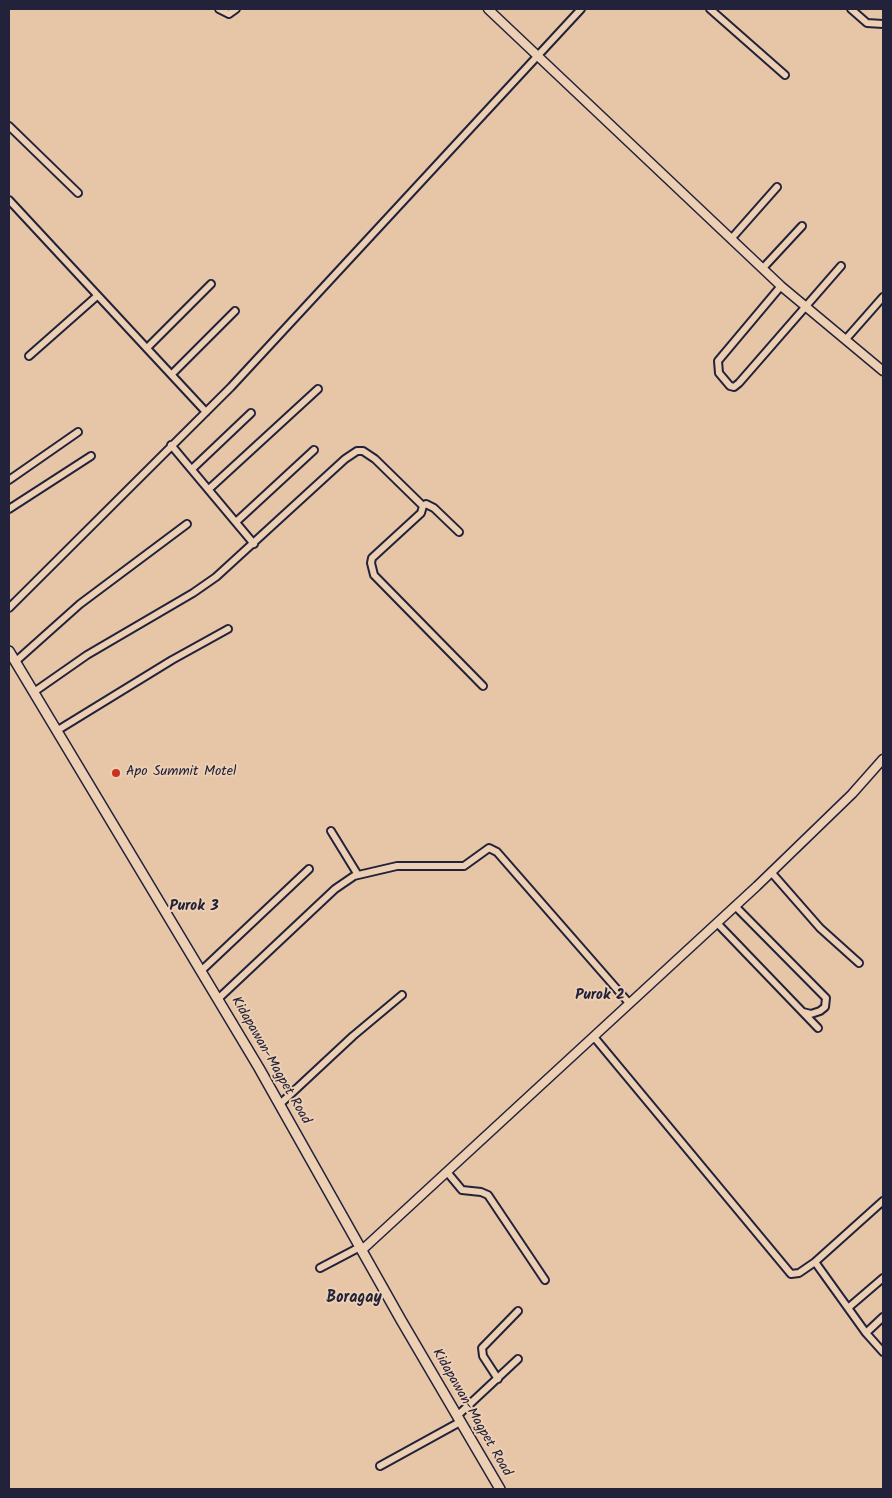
<!DOCTYPE html>
<style>
body{margin:0}
#map{position:relative;width:892px;height:1498px;overflow:hidden;background:#e6c6a6;font-family:Kalam,sans-serif}
canvas{display:block}
.frame{position:absolute;inset:0;border:10px solid #22223b;pointer-events:none}
</style>
<div id="map">
<canvas width="892" height="1498"></canvas>
<div class="frame"></div>
</div>
<script>
const ctx = document.querySelector('canvas').getContext('2d');
ctx.lineJoin = 'round';
const shape = rows => new Path2D(rows.map(r => 'M' + r).join(''));
function strokePath(path, color, width, dash) { ctx.strokeStyle = color; ctx.lineWidth = width; ctx.lineCap = dash ? 'butt' : 'round'; ctx.setLineDash(dash || []); ctx.stroke(path); }
function write(font, color, halo, rows, align = 'center') {
  ctx.font = font + ' Kalam,sans-serif'; ctx.lineWidth = 4; ctx.setLineDash([]); ctx.textBaseline = 'middle'; ctx.strokeStyle = halo; ctx.fillStyle = color; for (const [text, x, y, turn = 0] of rows) {
    ctx.save(); ctx.translate(x, y); ctx.rotate((+turn || 0) * Math.PI / 180); ctx.textAlign = isNaN(turn) ? turn : align; if (halo) ctx.strokeText(text, 0, 0); ctx.fillText(text, 0, 0); ctx.restore();
  }
}
const minor = shape([
 [219,9,229,14,236,9],
 [710,9,785,75],
 [851,9,867,23,883,24],
 [9,126,78,193],
 [9,200,206,412],
 [731,239,777,187],
 [763,268,802,226],
 [781,286,718,361,719,373,730,386,734,387,739,383,841,266],
 [846,339,883,297],
 [147,348,211,284],
 [29,356,97,296],
 [172,374,235,311],
 [171,445,254,544],
 [192,469,251,413],
 [9,480,78,432],
 [209,489,318,389],
 [423,506,426,504,434,508,459,532],
 [9,509,91,456],
 [236,522,314,450],
 [9,608,231,387,581,9],
 [15,662,80,604,187,524],
 [34,692,87,655,193,593,216,577,345,459,357,451,363,451,375,459,423,506,421,513,372,558,371,563,374,575,483,686],
 [58,730,172,660,228,629],
 [331,831,358,875],
 [771,872,820,928,859,963],
 [735,906,826,998,825,1007,820,1011,811,1014,803,1012],
 [717,923,818,1028],
 [202,970,309,869],
 [219,998,335,889,354,876,397,866,464,866,489,848,497,852,629,1003],
 [594,1037,791,1274,799,1273,815,1262,883,1201],
 [280,1104,353,1036,402,995],
 [447,1172,462,1190,481,1192,488,1195,545,1280],
 [815,1262,866,1333,883,1352],
 [320,1268,360,1247],
 [848,1308,883,1278],
 [866,1333,883,1317],
 [498,1379,483,1356,482,1348,518,1311],
 [457,1416,518,1359],
 [380,1466,460,1422]
]);
const tertiary = shape([
 [488,9,781,286,883,371],
 [362,1250,757,886,852,794,883,759]
]);
const secondary = shape([
 [9,651,259,1068,401,1320,500,1489]
]);
const markers = [
 [116,773,5,"#c8321e"]
];
const poiNames = [
 ["Apo Summit Motel",126,773]
];
const streetNames = [
 ["Kidapawan-Magpet Road",270,1061,60],
 ["Kidapawan-Magpet Road",471,1413,60]
];
const neighbourhoodNames = [
 ["Purok 3",194,907],
 ["Purok 2",600,996]
];
const quarterNames = [
 ["Boragay",354,1299]
];
strokePath(minor, '#22223b', 10);
strokePath(tertiary, '#22223b', 11);
strokePath(secondary, '#22223b', 12);
strokePath(minor, '#edcfb3', 6);
strokePath(tertiary, '#edcfb3', 8);
strokePath(secondary, '#edcfb3', 9);
for (const [x, y, r, color] of markers) { const dot = new Path2D(); dot.arc(x, y, r, 0, 2 * Math.PI); ctx.fillStyle = color; ctx.fill(dot); strokePath(dot, '#edcfb3', 2); }
write('14px', '#22223b', '#edcfb3', poiNames, 'left');
write('14px', '#22223b', '#edcfb3', streetNames);
write('bold 15px', '#22223b', '#edcfb3', neighbourhoodNames);
write('bold 16px', '#22223b', '#edcfb3', quarterNames);
</script>
